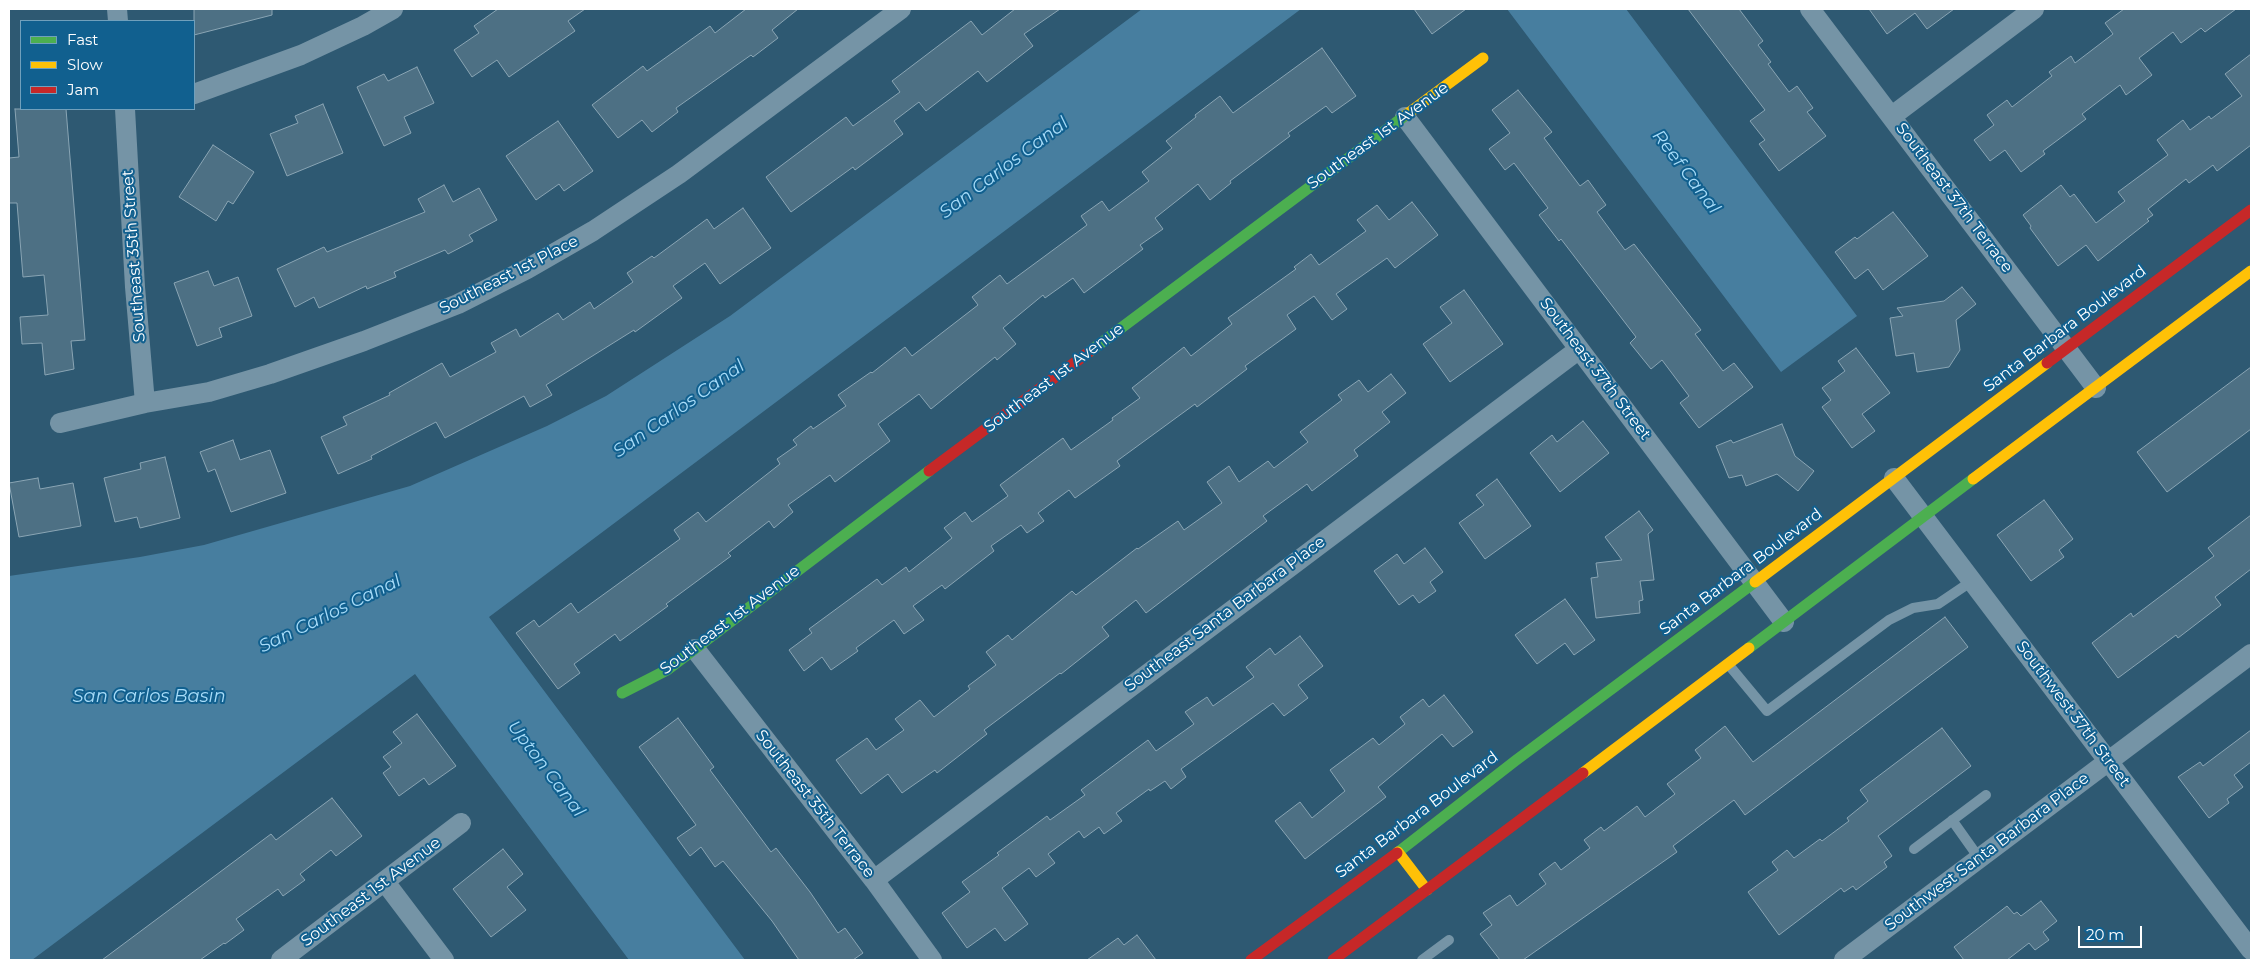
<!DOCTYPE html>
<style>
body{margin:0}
#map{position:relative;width:2260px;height:969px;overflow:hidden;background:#2e5972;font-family:Montserrat,sans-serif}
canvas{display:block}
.frame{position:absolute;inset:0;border:10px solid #fff;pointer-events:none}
.legend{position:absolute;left:20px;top:20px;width:175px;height:90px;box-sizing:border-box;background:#11608f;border:1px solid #70a0bc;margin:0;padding:6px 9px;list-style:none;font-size:15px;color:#fff}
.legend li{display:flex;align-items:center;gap:10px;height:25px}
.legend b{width:25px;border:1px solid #70a0bc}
.scale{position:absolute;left:2078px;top:926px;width:64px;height:22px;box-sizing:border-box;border:2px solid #fff;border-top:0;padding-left:6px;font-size:15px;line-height:18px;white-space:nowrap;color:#fff;-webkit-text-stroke:4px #11608f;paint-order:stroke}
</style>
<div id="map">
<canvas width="2260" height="969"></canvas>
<div class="frame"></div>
<ul class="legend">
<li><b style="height:6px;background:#4caf50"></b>Fast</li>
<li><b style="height:6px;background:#ffc107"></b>Slow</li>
<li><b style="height:6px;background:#c62828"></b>Jam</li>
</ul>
<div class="scale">20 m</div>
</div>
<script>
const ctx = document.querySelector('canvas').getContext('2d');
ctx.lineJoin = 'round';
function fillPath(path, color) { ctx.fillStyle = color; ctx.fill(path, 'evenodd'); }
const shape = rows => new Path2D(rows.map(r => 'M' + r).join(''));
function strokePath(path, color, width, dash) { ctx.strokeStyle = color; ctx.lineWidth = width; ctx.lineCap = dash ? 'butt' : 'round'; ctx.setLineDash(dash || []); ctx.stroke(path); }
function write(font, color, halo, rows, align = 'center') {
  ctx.font = font + ' Montserrat,sans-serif'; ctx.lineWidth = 4; ctx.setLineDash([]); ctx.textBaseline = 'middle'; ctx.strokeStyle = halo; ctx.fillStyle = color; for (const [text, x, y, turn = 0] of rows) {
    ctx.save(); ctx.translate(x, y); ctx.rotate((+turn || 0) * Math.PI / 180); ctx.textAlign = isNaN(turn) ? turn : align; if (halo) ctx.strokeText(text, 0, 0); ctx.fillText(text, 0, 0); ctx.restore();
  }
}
const water = shape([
 [1142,9,1301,9,489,617,745,960,629,960,415,674,32,960,9,960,9,576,140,557,204,545,410,486,547,426,606,396,730,316],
 [1507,9,1626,9,1857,316,1781,372]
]);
const building = shape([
 [194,9,272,9,272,15,194,35,194,9],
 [498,9,585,9,568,21,575,31,509,77,497,60,472,77,454,50,479,33,474,26,498,9],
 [746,9,798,9,772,30,778,38,753,57,751,55,676,108,678,112,652,132,642,120,618,138,592,105,643,66,647,71,710,26,715,33,746,9],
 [1015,9,1060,9,1024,34,1033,46,987,82,978,71,926,111,919,102,894,121,903,134,855,170,853,167,791,212,766,177,846,117,853,126,900,92,892,81,971,21,982,35,1015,9],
 [1414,9,1466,9,1432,34,1414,9],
 [1688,9,1739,9,1763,41,1758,45,1771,62,1768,64,1789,92,1797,86,1813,108,1807,112,1826,136,1779,171,1759,144,1765,140,1750,121,1765,110,1688,9],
 [1869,9,1954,9,1927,29,1915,13,1887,34,1869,9],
 [2124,9,2236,9,2205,32,2201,28,2181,43,2173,32,2139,58,2152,75,2126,95,2120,85,2082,114,2086,119,2043,151,2045,154,2021,172,2005,150,1990,161,1974,140,1994,125,1987,115,2007,100,2012,107,2052,76,2049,72,2071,56,2075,63,2113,34,2105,23,2124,9],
 [1322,48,1356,96,1332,113,1326,106,1288,133,1290,136,1230,181,1231,183,1210,200,1198,184,1155,218,1163,229,1140,245,1143,249,1084,293,1073,278,1045,298,1043,295,1003,328,1016,344,997,360,995,357,931,409,919,394,878,424,890,441,835,482,830,475,788,505,793,512,774,528,769,521,728,553,731,556,666,604,668,606,620,641,615,634,574,664,580,673,558,689,516,633,534,620,539,627,571,603,578,613,680,539,674,530,698,512,706,522,780,464,777,459,797,445,793,440,811,426,813,429,846,406,838,395,871,372,872,373,905,347,912,356,978,305,972,297,1000,275,1007,284,1087,225,1081,216,1102,201,1109,211,1149,181,1142,172,1172,148,1166,141,1196,117,1195,115,1220,96,1233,113,1322,48],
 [2251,54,2251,145,2217,171,2213,165,2189,183,2186,179,2148,209,2153,215,2147,219,2149,221,2098,261,2086,245,2058,266,2030,228,2031,226,2023,215,2061,185,2070,197,2074,194,2096,223,2125,201,2118,192,2168,155,2157,140,2183,120,2190,130,2209,116,2211,119,2242,96,2225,74,2251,54],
 [417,67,434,103,404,117,411,133,384,146,357,87,384,74,388,81,417,67],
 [1518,90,1552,132,1544,138,1580,186,1588,180,1606,205,1597,212,1625,250,1634,244,1701,330,1695,334,1723,371,1734,363,1753,387,1699,428,1680,403,1689,396,1662,360,1651,369,1630,343,1636,337,1561,239,1559,241,1539,215,1548,208,1514,163,1505,170,1489,149,1510,133,1492,110,1518,90],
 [323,104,343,153,287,176,270,134,298,123,295,116,323,104],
 [15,109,66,109,85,340,71,341,74,369,45,375,42,343,22,344,20,317,48,315,44,275,23,277,17,203,9,203,9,158,19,157,15,109],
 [558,121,593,171,564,191,559,184,536,200,506,156,558,121],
 [213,145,254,172,233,204,228,201,216,221,179,197,213,145],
 [444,185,453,202,479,188,497,220,469,235,473,241,448,254,445,250,394,272,396,277,367,289,366,286,319,308,314,297,295,307,277,269,324,247,327,252,425,212,418,199,444,185],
 [1412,202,1438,235,1395,268,1387,258,1336,294,1347,309,1332,320,1314,296,1287,315,1296,329,1245,366,1247,369,1197,407,1195,404,1117,461,1120,466,1075,498,1069,490,1038,513,1044,521,1027,533,1021,525,991,546,994,551,945,589,942,585,913,606,924,620,904,634,894,620,856,648,858,651,831,670,822,657,804,671,789,650,812,633,809,629,877,579,882,585,906,567,909,572,952,538,944,528,965,512,972,522,1008,496,1000,485,1063,438,1071,450,1113,420,1112,418,1140,398,1132,388,1184,347,1191,356,1232,324,1228,318,1296,269,1294,267,1311,254,1319,265,1366,231,1357,220,1377,205,1389,220,1412,202],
 [743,208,771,248,720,284,705,263,673,286,682,298,635,332,634,330,546,385,552,395,530,407,524,396,445,438,436,422,371,456,372,459,338,474,321,437,347,425,343,417,390,395,389,393,442,363,450,377,496,352,491,343,516,329,520,337,558,313,563,320,590,302,594,309,633,282,627,273,652,256,654,258,707,219,714,229,743,208],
 [1893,212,1928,256,1883,290,1868,269,1855,279,1835,252,1855,237,1857,239,1893,212],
 [208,271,214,286,238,277,252,316,219,328,222,337,197,346,174,283,208,271],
 [1962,287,1976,304,1956,320,1960,350,1949,367,1917,372,1914,353,1896,356,1890,318,1903,316,1897,308,1944,301,1962,287],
 [1464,290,1503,344,1450,382,1423,344,1452,323,1440,307,1464,290],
 [1856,348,1890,393,1862,414,1875,431,1852,448,1822,407,1831,400,1822,388,1845,371,1838,361,1856,348],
 [2251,367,2251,429,2167,492,2137,452,2251,367],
 [1391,374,1406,393,1382,412,1390,422,1354,450,1358,456,1312,491,1307,484,1263,516,1267,521,1146,613,1136,600,1102,627,1109,636,1061,674,1060,673,984,730,987,734,937,773,935,770,902,793,888,774,861,794,836,760,867,738,876,750,904,730,895,719,920,700,934,717,970,689,968,686,996,665,986,652,1008,635,1012,640,1072,591,1076,595,1137,548,1138,549,1178,521,1184,530,1222,503,1207,482,1229,466,1239,482,1268,461,1274,468,1308,442,1300,432,1342,400,1338,395,1359,380,1368,392,1391,374],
 [1583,421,1609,453,1560,492,1530,453,1552,435,1557,442,1583,421],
 [1782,424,1795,456,1814,471,1798,491,1777,474,1746,486,1742,475,1729,478,1716,446,1731,440,1733,443,1782,424],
 [233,440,240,460,270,450,286,493,231,512,215,469,208,472,200,452,233,440],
 [165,457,180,518,140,528,137,517,115,522,104,478,141,469,140,463,165,457],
 [38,478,40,489,73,483,81,526,19,537,9,483,38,478],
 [1497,479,1531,526,1485,559,1459,523,1484,505,1476,495,1497,479],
 [2044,500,2073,539,2059,550,2064,557,2031,581,1997,535,2044,500],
 [1639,511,1653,530,1648,534,1654,580,1640,581,1643,600,1639,601,1640,613,1596,618,1591,578,1598,577,1596,563,1622,560,1605,537,1639,511],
 [2251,515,2251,569,2215,597,2221,605,2178,638,2176,635,2118,678,2092,643,2131,613,2133,617,2214,556,2208,548,2251,515],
 [1425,548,1443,572,1430,582,1436,591,1419,603,1413,595,1399,605,1374,571,1397,554,1404,564,1425,548],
 [1565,599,1595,640,1574,655,1565,643,1537,664,1515,635,1565,599],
 [1945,617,1968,647,1745,815,1734,800,1673,846,1677,852,1523,960,1500,960,1480,934,1492,925,1483,913,1510,895,1517,906,1546,884,1539,874,1555,862,1561,870,1590,848,1584,840,1601,827,1604,831,1637,806,1645,817,1675,794,1667,784,1701,758,1695,750,1725,726,1753,762,1945,617],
 [1300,636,1323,666,1298,685,1308,698,1284,716,1273,703,1181,769,1186,777,1171,789,1165,781,1150,791,1149,789,1116,813,1122,821,1104,834,1099,827,1084,838,1079,831,1048,854,1055,863,1036,877,1029,868,1002,888,1028,924,1005,941,995,928,967,948,942,913,970,892,962,882,999,855,997,853,1047,816,1050,820,1085,795,1081,790,1148,740,1156,751,1194,724,1185,712,1207,697,1213,706,1254,677,1246,667,1270,648,1275,655,1300,636],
 [1444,695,1473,732,1453,747,1442,734,1378,787,1386,797,1305,859,1275,821,1300,802,1312,818,1345,791,1330,770,1373,738,1379,745,1405,724,1400,717,1423,699,1429,707,1444,695],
 [417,714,456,766,429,785,424,778,399,796,383,773,391,767,383,757,402,743,393,732,417,714],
 [678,718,714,767,710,770,771,852,776,848,810,892,838,933,845,928,863,953,853,960,799,960,772,921,723,861,715,867,701,847,690,856,677,838,696,825,639,747,678,718],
 [1942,728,1971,766,1878,836,1892,856,1884,862,1887,867,1856,890,1853,886,1844,892,1841,888,1779,935,1748,892,1778,870,1772,862,1787,850,1794,858,1820,839,1822,841,1849,821,1847,818,1868,801,1860,790,1942,728],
 [2251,730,2251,762,2234,775,2243,787,2227,799,2229,803,2209,818,2178,777,2200,762,2203,766,2251,730],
 [332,798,362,836,336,856,331,850,300,874,305,880,283,896,278,889,236,919,244,930,225,944,224,943,200,960,102,960,271,834,276,840,332,798],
 [503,849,523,874,507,887,526,910,491,937,453,889,503,849],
 [2041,901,2057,921,2043,932,2049,940,2035,950,2029,943,2007,960,1964,960,1954,947,2007,906,2014,914,2017,912,2021,916,2041,901],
 [1137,935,1156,960,1087,960,1118,938,1124,945,1137,935]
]);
const lane = shape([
 [1728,664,1767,711,1889,620,1913,608,1938,604,1972,581],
 [1952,820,1979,858],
 [1914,849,1986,795],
 [1422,960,1449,940]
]);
const street = shape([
 [117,9,118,21],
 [1810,9,2096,388],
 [194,94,301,55,363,26,393,9],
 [125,109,135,287,145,403],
 [1892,116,2034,9],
 [1405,117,1784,622],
 [60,423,145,403,209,392,270,374,364,341,458,304,527,269,593,231,679,174,901,9],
 [1894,478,2251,950],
 [695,649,874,880,932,960],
 [874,880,1578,350],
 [385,882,444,960],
 [281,960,461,823],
 [1844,960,2251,654]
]);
const fast = shape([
 [1089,352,1406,115],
 [1749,648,1973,479],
 [622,693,667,670,929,471],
 [1397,853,1515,761,1755,582]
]);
const slow = shape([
 [1406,115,1483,58],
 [1973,479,2251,271],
 [1755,582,2047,363],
 [1583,773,1749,648],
 [1398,852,1427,890]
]);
const jam = shape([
 [2047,363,2251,210],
 [929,471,1089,352],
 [1251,960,1397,853],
 [1333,960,1583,773]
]);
const streetNames = [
 ["Southeast 1st Avenue",1378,136,-36],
 ["Southeast 37th Terrace",1954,198,53],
 ["Southeast 35th Street",134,256,-94],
 ["Southeast 1st Place",509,275,-27],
 ["Santa Barbara Boulevard",2065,329,-37],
 ["Southeast 37th Street",1595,369,53],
 ["Southeast 1st Avenue",1054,378,-37],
 ["Santa Barbara Boulevard",1741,572,-37],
 ["Southeast Santa Barbara Place",1225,614,-37],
 ["Southeast 1st Avenue",730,620,-37],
 ["Southwest 37th Street",2073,714,53],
 ["Southeast 35th Terrace",815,804,52],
 ["Santa Barbara Boulevard",1417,815,-37],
 ["Southwest Santa Barbara Place",1987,852,-37],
 ["Southeast 1st Avenue",371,892,-37]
];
const waterNames = [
 ["San Carlos Canal",1004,168,-37],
 ["Reef Canal",1686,172,53],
 ["San Carlos Canal",679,409,-35],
 ["San Carlos Canal",330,614,-26],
 ["San Carlos Basin",149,697],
 ["Upton Canal",546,769,53]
];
fillPath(water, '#477e9f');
fillPath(building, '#4d7084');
strokePath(building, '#8aa5b4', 1);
strokePath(lane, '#7594a6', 10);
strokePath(street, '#7594a6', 20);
strokePath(fast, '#4caf50', 11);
strokePath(slow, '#ffc107', 11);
strokePath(jam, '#c62828', 11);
write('16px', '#fff', '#11608f', streetNames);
write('italic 18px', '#a7dcf9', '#11608f', waterNames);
</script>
